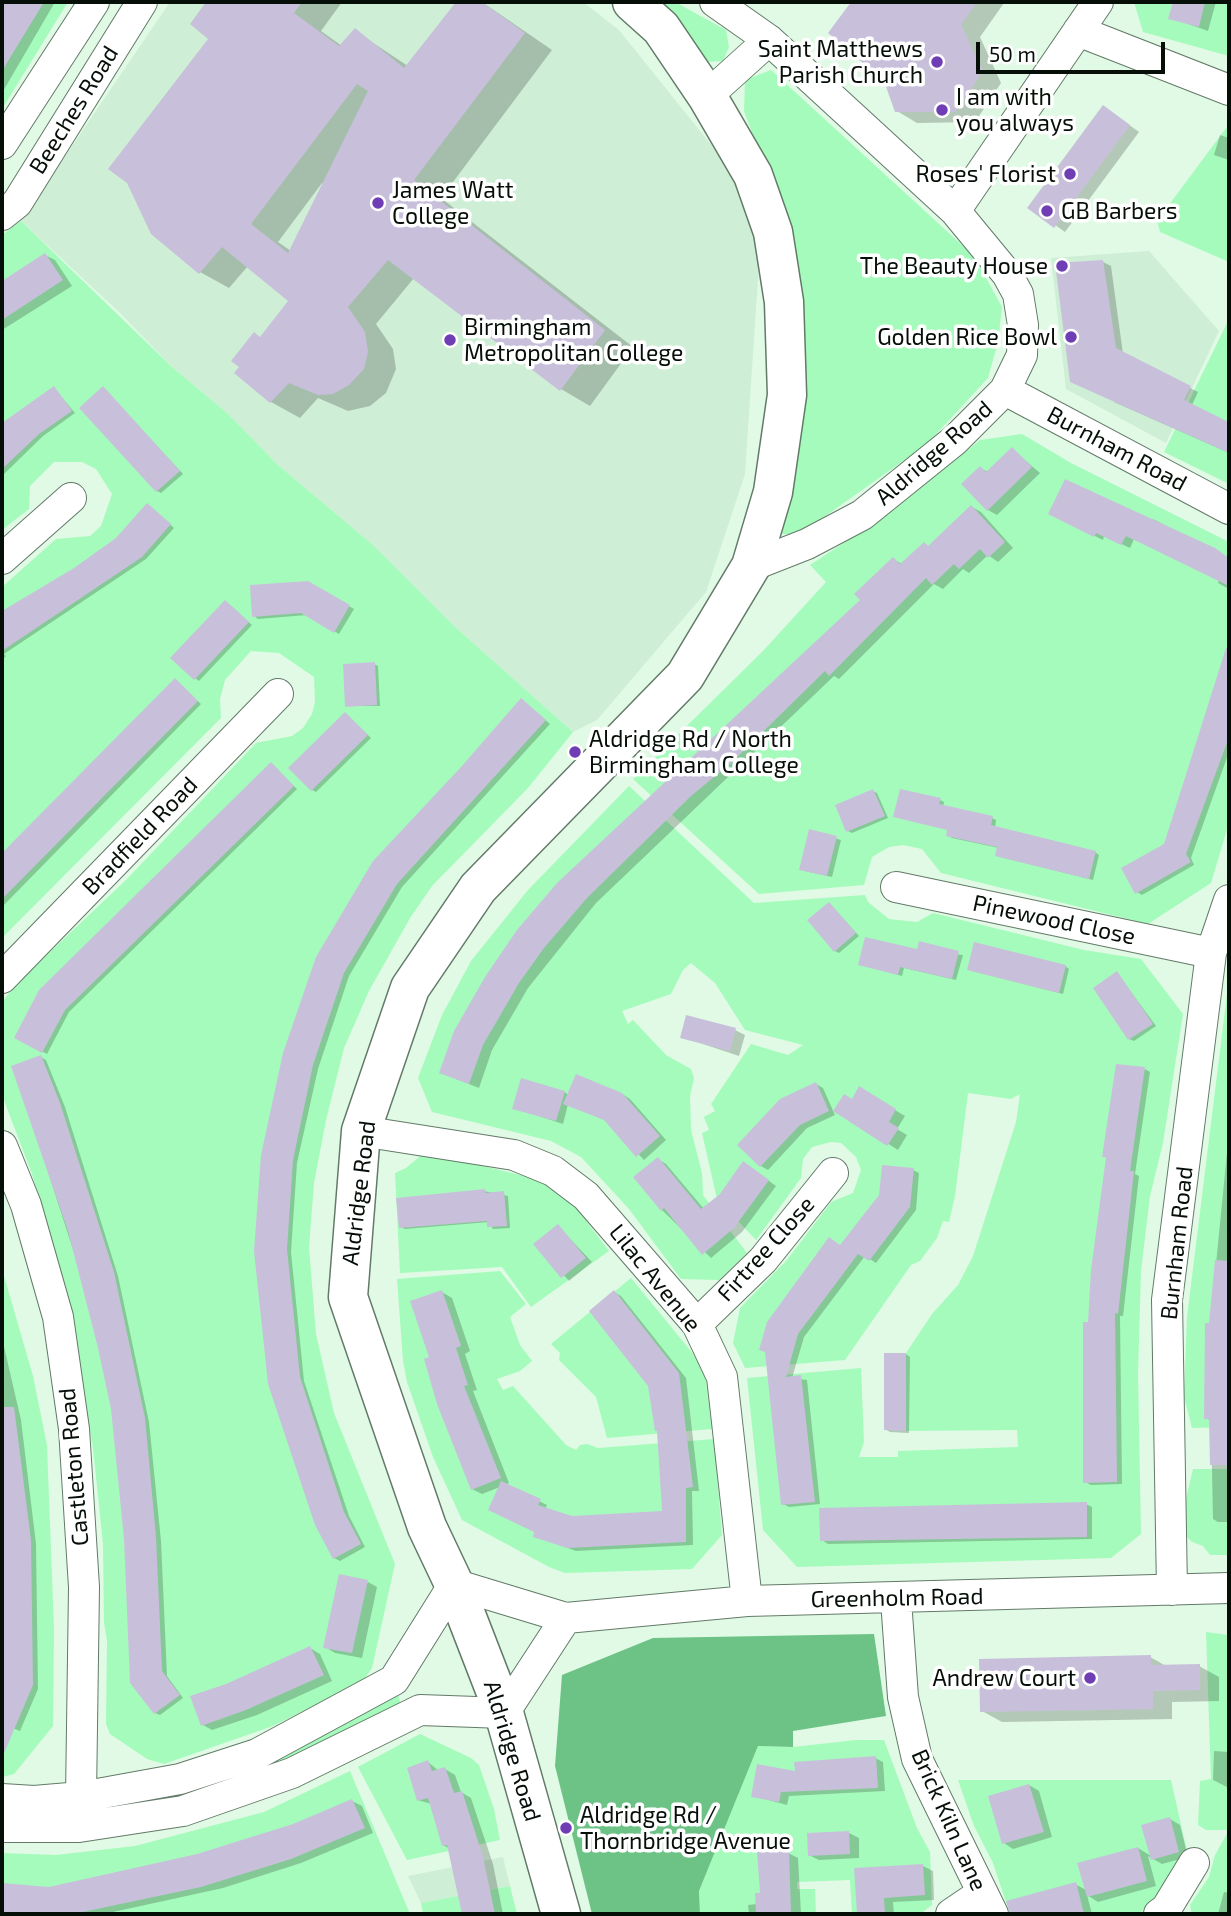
<!DOCTYPE html>
<style>
body{margin:0}
#map{position:relative;width:1231px;height:1916px;overflow:hidden;background:#e0fae5;font-family:"Exo 2",sans-serif}
canvas{display:block}
.frame{position:absolute;inset:0;border:4px solid #060e08;pointer-events:none}
.scale{position:absolute;left:976px;top:42px;width:189px;height:32px;box-sizing:border-box;border:4px solid #060e08;border-top:0;padding-left:9px;font-size:21px;line-height:24px;white-space:nowrap;color:#060e08;-webkit-text-stroke:5px #fff;paint-order:stroke}
</style>
<div id="map">
<canvas width="1231" height="1916"></canvas>
<div class="frame"></div>
<div class="scale">50 m</div>
</div>
<script>
const ctx = document.querySelector('canvas').getContext('2d');
ctx.lineJoin = 'round';
function fillPath(path, color) { ctx.fillStyle = color; ctx.fill(path, 'evenodd'); }
const shape = rows => new Path2D(rows.map(r => 'M' + r).join(''));
function strokePath(path, color, width, dash) { ctx.strokeStyle = color; ctx.lineWidth = width; ctx.lineCap = dash ? 'butt' : 'round'; ctx.setLineDash(dash || []); ctx.stroke(path); }
function write(font, color, halo, rows, align = 'center') {
  ctx.font = font + ' "Exo 2",sans-serif'; ctx.lineWidth = 7; ctx.setLineDash([]); ctx.textBaseline = 'middle'; ctx.strokeStyle = halo; ctx.fillStyle = color; for (const [text, x, y, turn = 0] of rows) {
    ctx.save(); ctx.translate(x, y); ctx.rotate((+turn || 0) * Math.PI / 180); ctx.textAlign = isNaN(turn) ? turn : align; if (halo) ctx.strokeText(text, 0, 0); ctx.fillText(text, 0, 0); ctx.restore();
  }
}
const built = shape([
 [170,2,583,2,619,30,737,177,745,191,759,264,745,474,706,592,597,720,573,732,453,625,373,545,278,465,227,413,172,367,120,313,21,221],
 [1149,251,1219,331,1166,443,1066,389,1051,258],
 [503,1857,510,1886,421,1903,408,1876]
]);
const green = shape([
 [2,2,68,2,2,109],
 [652,2,675,2,726,30,729,47,723,61,705,62],
 [1134,2,1229,2,1229,56,1143,32],
 [771,70,974,256,1002,307,998,342,988,378,927,444,800,534,778,534,806,392,799,273,781,212,744,111,745,80],
 [1229,124,1229,262,1160,232,1157,221],
 [21,221,172,367,227,413,278,465,373,545,453,625,573,732,528,788,432,886,410,918,369,991,344,1048,326,1120,314,1183,309,1247,316,1334,334,1413,395,1564,372,1668,363,1681,273,1726,164,1764,147,1759,110,1734,106,1724,107,1640,104,1623,103,1544,93,1448,75,1351,44,1219,32,1174,2,1095,2,1002,17,983,127,879,256,743,292,736,303,728,312,714,315,702,314,677,279,653,251,651,225,680,220,699,221,718,2,938,2,587,56,539,90,536,101,526,112,494,96,469,82,462,54,462,30,486,29,509,2,530,2,235],
 [1229,319,1229,484,1164,452],
 [1022,434,1071,463,1229,542,1229,823,1211,883,1148,924,941,873,922,849,903,845,889,847,872,857,864,885,759,894,633,779,763,651,826,582,810,565,891,512,980,440],
 [629,786,754,903,865,895,868,902,889,919,917,922,933,913,1084,950,1141,959,1183,1014,1163,1143,1150,1196,1141,1271,1138,1373,1141,1534,1111,1558,797,1567,763,1530,747,1378,861,1368,864,1442,859,1457,898,1457,898,1451,1018,1447,1017,1430,906,1431,906,1353,932,1314,958,1285,973,1256,1016,1122,1020,1094,1011,1099,968,1093,955,1196,949,1222,943,1221,937,1238,920,1261,911,1265,845,1360,745,1368,733,1343,740,1308,787,1260,831,1202,853,1193,861,1170,856,1157,841,1143,831,1142,812,1147,803,1159,801,1178,756,1240,717,1199,702,1133,709,1130,704,1117,715,1111,711,1104,751,1044,788,1055,803,1045,745,1030,715,983,691,963,683,970,671,994,622,1011,628,1024,633,1020,666,1055,691,1069,694,1078,690,1096,691,1130,702,1173,703,1195,747,1253,719,1280,681,1279,629,1209,581,1157,551,1141,432,1112,418,1078,442,1015,471,961,528,890],
 [1229,978,1229,1427,1192,1428,1184,1397,1187,1317],
 [425,1152,541,1180,571,1201,609,1251,531,1307,502,1267,400,1273,395,1173,406,1168],
 [2,1269,33,1376,47,1445,54,1629,53,1726,14,1774,2,1777],
 [500,1271,526,1304,510,1317,520,1345,532,1361,520,1371,497,1379,503,1390,513,1386,566,1445,576,1450,580,1445,587,1444,598,1448,714,1439,722,1535,692,1569,565,1573,549,1567,462,1520,433,1457,407,1382,403,1361,397,1279],
 [631,1278,699,1361,706,1381,712,1429,607,1438,596,1397,559,1360,560,1353,551,1344],
 [1193,1469,1229,1469,1229,1555,1210,1555,1203,1546,1192,1542,1186,1536,1184,1507],
 [1206,1632,1229,1635,1229,1914,1192,1914,1190,1905,1209,1877,1215,1855,1229,1830,1206,1830,1198,1825,1200,1781,1211,1779],
 [398,1694,401,1705,233,1785,110,1812,110,1802],
 [420,1734,471,1758,479,1765,494,1809,500,1840,407,1860,358,1767],
 [856,1740,884,1740,917,1828,930,1852,932,1905,920,1914,852,1914,850,1880,797,1882,797,1889,815,1889,816,1914,700,1914,699,1891,758,1746,793,1747],
 [350,1771,410,1914,2,1914,2,1853,56,1855,135,1846,264,1812],
 [958,1780,1171,1780,1189,1860,1151,1905,1138,1914,1010,1914,993,1863,974,1826],
 [510,1886,517,1914,423,1914,421,1903]
]);
const forest = shape([
 [874,1634,886,1716,793,1731,793,1747,758,1746,699,1891,700,1914,592,1914,555,1766,562,1675,653,1638]
]);
const shadow = shape([
 [9,2,55,2,2,93,2,14],
 [208,2,342,2,321,31,342,46,355,31,408,66,458,2,482,2,552,50,441,198,633,347,590,406,561,389,414,278,376,324,393,349,396,369,386,393,370,406,348,411,318,398,300,418,271,402,261,338,290,301,248,266,229,288,200,272,210,39,192,24],
 [322,183,324,184,291,251,278,242],
 [853,2,1004,3,980,37,1001,83,975,122,917,123,897,111,886,80,831,33],
 [1175,2,1216,2,1208,31,1171,18],
 [1113,113,1139,132,1065,232,1030,207],
 [1220,135,1229,138,1229,160,1214,155],
 [45,255,55,260,72,286,2,330,2,283],
 [1103,262,1111,266,1123,354,1198,392,1192,405,1229,425,1229,453,1114,402],
 [54,388,75,413,43,436,2,476,2,430,24,409],
 [103,388,183,474,161,493,157,491],
 [1012,449,1040,473,997,515,988,510,980,468,988,472],
 [972,507,981,512,1013,548,998,562,988,555,969,573,963,569,943,589,934,584,839,679,834,676,596,903,528,988,492,1050,479,1088,441,1073,456,1032,863,600,893,559,902,564,929,547],
 [152,508,174,528,146,559,4,654,6,656,2,660,2,614,75,569,118,539],
 [1134,515,1155,520,1229,559,1229,589,1218,583,1219,580,1134,539,1130,548,1104,536,1103,540,1058,518],
 [308,582,354,609,339,634,307,615,258,619,254,616],
 [229,604,252,625,199,681,195,678],
 [1229,660,1229,752,1191,858,1194,865,1142,895,1137,892,1165,845],
 [374,664,378,666,380,706,347,706],
 [175,680,201,704,2,907,2,855],
 [526,703,550,724,402,887,349,976,318,1069,297,1163,291,1252,304,1381,349,1516,365,1547,340,1561,334,1558,256,1251,374,862],
 [346,714,371,738,316,792,312,790],
 [271,764,297,789,69,1012,47,1054,16,1037],
 [873,791,877,793,888,818,852,833,848,831],
 [940,800,944,802,943,807,992,818,996,820,995,828,1095,852,1099,855,1093,880,1001,857,999,848,952,838,948,835,949,830,895,816],
 [810,831,841,840,832,877,805,871],
 [830,904,859,936,839,953,835,951],
 [918,951,963,955,956,980,904,968,902,976,860,964],
 [1065,966,1069,969,1063,994,969,970],
 [1117,973,1156,1026,1134,1041,1129,1039],
 [735,1030,745,1035,739,1056,682,1037],
 [41,1057,46,1060,65,1107,118,1276,149,1422,161,1541,167,1676,183,1698,160,1715,155,1713,126,1539,112,1409,89,1299,14,1067],
 [1145,1069,1150,1072,1135,1174,1139,1176,1123,1316,1120,1316,1122,1484,1091,1485,1085,1482,1090,1324,1107,1158,1104,1156],
 [816,1084,823,1088,835,1115,807,1128,768,1170,761,1166],
 [859,1089,905,1116,897,1129,907,1135,898,1150,836,1111,852,1101],
 [564,1092,569,1095,622,1094,630,1099,666,1140,644,1160,607,1121,568,1104,563,1124,514,1108],
 [1229,1132,1229,1522,1218,1522,1213,1519,1211,1421,1206,1418,1210,1325],
 [658,1159,666,1164,704,1209,751,1168,776,1186,742,1232,711,1258,662,1210],
 [913,1170,919,1173,916,1210,876,1263,865,1256,804,1337,792,1378,807,1380,820,1504,789,1507,783,1504,767,1353,841,1247],
 [484,1191,508,1196,510,1228,493,1229,489,1222,405,1229,401,1227],
 [558,1226,592,1262,569,1281,536,1244],
 [442,1292,452,1298,470,1351,465,1354,477,1390,473,1391,509,1483,505,1485,547,1505,545,1509,572,1517,664,1513,659,1432,650,1385,614,1292,621,1296,686,1378,699,1491,692,1491,693,1545,576,1551,535,1536,536,1532,500,1487,482,1494,472,1489,431,1358],
 [2,1338,21,1420,36,1544,38,1689,20,1731,2,1724],
 [906,1354,910,1357,909,1433,890,1432,885,1429],
 [1086,1504,1092,1507,1092,1539,828,1544,822,1540],
 [368,1582,377,1587,362,1658,335,1653,325,1647],
 [310,1648,320,1654,332,1681,257,1715,212,1730,203,1725,227,1686],
 [1150,1657,1166,1666,1199,1666,1219,1677,1219,1701,1172,1702,1172,1719,1002,1722,982,1711],
 [1214,1751,1229,1752,1229,1788,1213,1780],
 [875,1758,883,1762,885,1791,789,1796,787,1805,753,1796,796,1774],
 [428,1762,439,1771,445,1769,455,1775,461,1792,471,1798,493,1864,503,1914,464,1914,450,1849,443,1845,431,1804,418,1800],
 [1029,1785,1039,1791,1052,1837,1013,1849,1004,1843],
 [352,1801,362,1806,373,1833,301,1863,223,1888,104,1914,2,1914,2,1884,49,1888,204,1854,294,1826],
 [1170,1819,1180,1825,1188,1857,1162,1864,1148,1856,1156,1886,1098,1902,1087,1895,1092,1914,1021,1914,1017,1900,1075,1884,1086,1890,1138,1848,1151,1856],
 [849,1833,859,1838,859,1858,819,1860,809,1855],
 [788,1853,798,1858,801,1914,749,1914,748,1905,757,1904],
 [923,1866,933,1871,934,1900,893,1902,894,1914,859,1914,856,1870],
 [1224,1892,1229,1893,1229,1914,1218,1914]
]);
const building = shape([
 [2,2,44,2,2,71],
 [206,2,302,2,294,13,339,46,355,28,404,68,456,2,482,2,525,33,414,180,605,330,560,391,388,260,348,307,365,332,368,352,364,369,349,385,333,394,318,395,289,383,270,403,234,373,239,367,231,361,254,332,260,337,288,301,222,247,199,274,151,234,127,183,108,169,208,39,190,24],
 [357,84,368,91,288,253,251,224],
 [851,2,977,2,961,25,983,71,955,112,895,112,884,81,828,33],
 [1173,2,1205,2,1199,27,1168,19],
 [1103,105,1130,125,1054,228,1027,208],
 [45,253,63,280,2,320,2,281],
 [1103,260,1116,348,1191,386,1184,400,1229,422,1229,453,1070,382,1055,263],
 [54,386,72,411,39,434,2,469,2,423],
 [103,386,180,471,156,492,79,408],
 [1012,447,1032,467,987,511,961,484,980,466,986,472],
 [1065,479,1215,548,1229,558,1229,586,1126,536,1121,545,1096,533,1094,537,1048,514],
 [147,503,171,524,142,557,2,651,2,611,74,568,116,538],
 [971,505,1005,542,988,558,980,549,959,569,954,564,932,585,926,578,829,676,825,671,731,763,691,796,587,898,544,948,519,983,483,1045,469,1084,439,1073,454,1031,485,977,517,930,557,883,860,600,854,594,893,557,900,564,924,542,928,546],
 [308,581,350,605,334,633,301,613,252,617,250,585],
 [225,600,249,622,194,680,170,658],
 [1226,648,1229,648,1229,737,1186,854,1191,862,1135,894,1121,868,1164,844],
 [375,662,377,705,345,707,343,664],
 [175,678,198,701,2,899,2,853],
 [521,698,546,720,397,884,344,973,313,1065,293,1160,287,1249,300,1377,344,1512,361,1544,333,1559,315,1525,268,1384,254,1251,261,1155,283,1053,316,957,373,861,462,766],
 [345,712,368,735,311,791,288,768],
 [271,762,294,786,65,1010,42,1053,14,1038,39,990],
 [873,789,885,816,846,832,835,805],
 [900,789,941,798,939,804,993,816,991,825,1096,851,1089,879,995,856,997,847,946,836,947,830,893,817],
 [809,829,837,836,827,876,799,870],
 [829,902,856,933,834,952,807,920],
 [865,937,917,949,919,941,959,951,952,979,900,967,898,975,858,965],
 [974,942,1066,965,1059,993,967,970],
 [1117,971,1153,1024,1128,1040,1093,988],
 [686,1015,736,1028,730,1051,680,1038],
 [41,1055,60,1103,114,1272,145,1418,156,1537,162,1671,180,1695,154,1714,130,1683,124,1539,111,1409,98,1348,68,1231,11,1066],
 [1116,1064,1145,1067,1130,1171,1134,1171,1118,1314,1115,1313,1117,1482,1083,1483,1083,1322,1088,1322,1091,1270,1106,1157,1102,1157],
 [576,1074,622,1093,660,1136,636,1157,604,1120,563,1104],
 [521,1078,565,1091,556,1121,512,1109],
 [816,1082,829,1111,800,1125,760,1167,737,1145,780,1099],
 [859,1086,896,1109,889,1122,899,1128,887,1146,833,1111,844,1094,852,1099],
 [658,1157,701,1209,720,1194,743,1161,769,1180,734,1228,702,1255,664,1208,661,1211,633,1177],
 [882,1165,914,1168,910,1207,869,1261,858,1254,798,1334,786,1377,801,1375,815,1502,781,1505,765,1352,759,1350,767,1322,829,1237,840,1245,879,1195],
 [485,1189,485,1193,504,1191,507,1226,487,1227,487,1221,399,1228,396,1198],
 [558,1224,586,1258,561,1278,533,1244],
 [1215,1260,1229,1261,1229,1465,1210,1465,1209,1419,1204,1419,1205,1323,1209,1323],
 [442,1290,461,1346,456,1348,468,1385,464,1386,501,1478,471,1490,437,1404,424,1359,429,1357,410,1301],
 [614,1290,679,1373,693,1487,686,1488,686,1542,567,1548,533,1537,534,1532,488,1510,501,1481,541,1499,538,1505,572,1516,662,1511,657,1431,655,1431,648,1386,589,1311],
 [884,1353,906,1353,906,1431,884,1430],
 [2,1407,14,1407,31,1540,33,1685,2,1758],
 [1087,1502,1087,1537,820,1541,819,1508],
 [339,1574,368,1580,352,1653,323,1648],
 [310,1646,324,1675,246,1710,201,1726,190,1696,226,1684],
 [1151,1655,1151,1665,1200,1664,1200,1690,1153,1691,1153,1709,980,1712,979,1659],
 [876,1756,878,1788,781,1792,779,1802,751,1797,757,1764,795,1771,794,1762],
 [428,1760,432,1771,445,1767,454,1793,462,1791,483,1857,495,1914,462,1914,447,1845,442,1846,428,1798,417,1801,407,1768],
 [1029,1784,1044,1832,1002,1844,988,1796],
 [352,1799,365,1828,291,1859,201,1887,73,1914,2,1914,2,1883,49,1887,197,1854,293,1824],
 [1170,1817,1179,1852,1151,1860,1141,1825],
 [849,1831,850,1854,808,1856,807,1833],
 [1138,1847,1147,1881,1087,1897,1077,1863],
 [789,1851,791,1914,756,1914,755,1893,760,1893,757,1852],
 [923,1864,925,1895,884,1898,885,1914,857,1914,854,1868],
 [1076,1882,1084,1914,1010,1914,1006,1901]
]);
const street = shape([
 [715,2,769,40,955,211,1007,274,1018,294,1023,325,1022,355,1005,390,955,440,862,515,807,544,751,566],
 [1078,31,1229,90],
 [707,96,769,40],
 [2,144,94,2],
 [955,211,1098,2],
 [2,215,17,203,142,2],
 [1005,390,1229,509],
 [2,559,71,498],
 [896,887,1211,953],
 [2,978,278,694],
 [361,1131,514,1155,553,1171,586,1196,697,1324,722,1377,747,1601],
 [2,1146,26,1205,58,1317,74,1429,84,1587,81,1797],
 [697,1324,763,1260,833,1173],
 [1172,1590,1167,1300,1211,953,1229,900],
 [896,1600,903,1697,917,1759,993,1914],
 [2,1799,34,1801,81,1797,180,1779,257,1754,394,1680,454,1584,566,1618,747,1601,1229,1588],
 [2,1827,79,1827,183,1811,292,1773,420,1710,504,1713,566,1618],
 [951,1914,982,1893],
 [1159,1914,1166,1909,1194,1863]
]);
const secondary = shape([
 [561,1914,504,1713,454,1584,427,1527,348,1297,361,1131,410,988,478,888,685,676,751,566,773,492,787,395,784,302,773,232,753,175,707,96,661,28,632,2]
]);
const markers = [
 [937,62,7,"#6f3db4"],
 [942,110,7,"#6f3db4"],
 [1070,174,7,"#6f3db4"],
 [378,203,7,"#6f3db4"],
 [1047,211,7,"#6f3db4"],
 [1062,266,7,"#6f3db4"],
 [1071,337,7,"#6f3db4"],
 [450,340,7,"#6f3db4"],
 [575,752,7,"#6f3db4"],
 [1090,1678,7,"#6f3db4"],
 [566,1828,7,"#6f3db4"]
];
const poiNames = [
 ["Saint Matthews",923,49,"right"],
 ["Parish Church",923,75,"right"],
 ["I am with",956,97],
 ["you always",956,123],
 ["Roses' Florist",1056,174,"right"],
 ["James Watt",392,190],
 ["College",392,216],
 ["GB Barbers",1061,211],
 ["The Beauty House",1048,266,"right"],
 ["Birmingham",464,327],
 ["Metropolitan College",464,353],
 ["Golden Rice Bowl",1057,337,"right"],
 ["Aldridge Rd / North",589,739],
 ["Birmingham College",589,765],
 ["Andrew Court",1076,1678,"right"],
 ["Aldridge Rd /",580,1815],
 ["Thornbridge Avenue",580,1841]
];
const streetNames = [
 ["Beeches Road",74,110,-58],
 ["Burnham Road",1117,449,28],
 ["Aldridge Road",934,453,-41],
 ["Bradfield Road",140,836,-46],
 ["Pinewood Close",1054,920,12],
 ["Aldridge Road",359,1193,-83],
 ["Burnham Road",1177,1243,-84],
 ["Firtree Close",766,1249,-48],
 ["Lilac Avenue",655,1278,51],
 ["Castleton Road",74,1467,-95],
 ["Greenholm Road",897,1598,-1],
 ["Aldridge Road",512,1751,73],
 ["Brick Kiln Lane",949,1820,66]
];
fillPath(built, '#cfeed6');
fillPath(green, '#a5fbbc');
fillPath(forest, '#6dc286');
fillPath(shadow, '#0003');
fillPath(building, '#c8c0db');
strokePath(street, '#637a68', 32);
strokePath(secondary, '#637a68', 41);
strokePath(street, '#fff', 30);
strokePath(secondary, '#fff', 38);
for (const [x, y, r, color] of markers) { const dot = new Path2D(); dot.arc(x, y, r, 0, 2 * Math.PI); ctx.fillStyle = color; ctx.fill(dot); strokePath(dot, '#fff', 2.5); }
write('23px', '#060e08', '#fff', poiNames, 'left');
write('23px', '#060e08', '#fff', streetNames);
</script>
